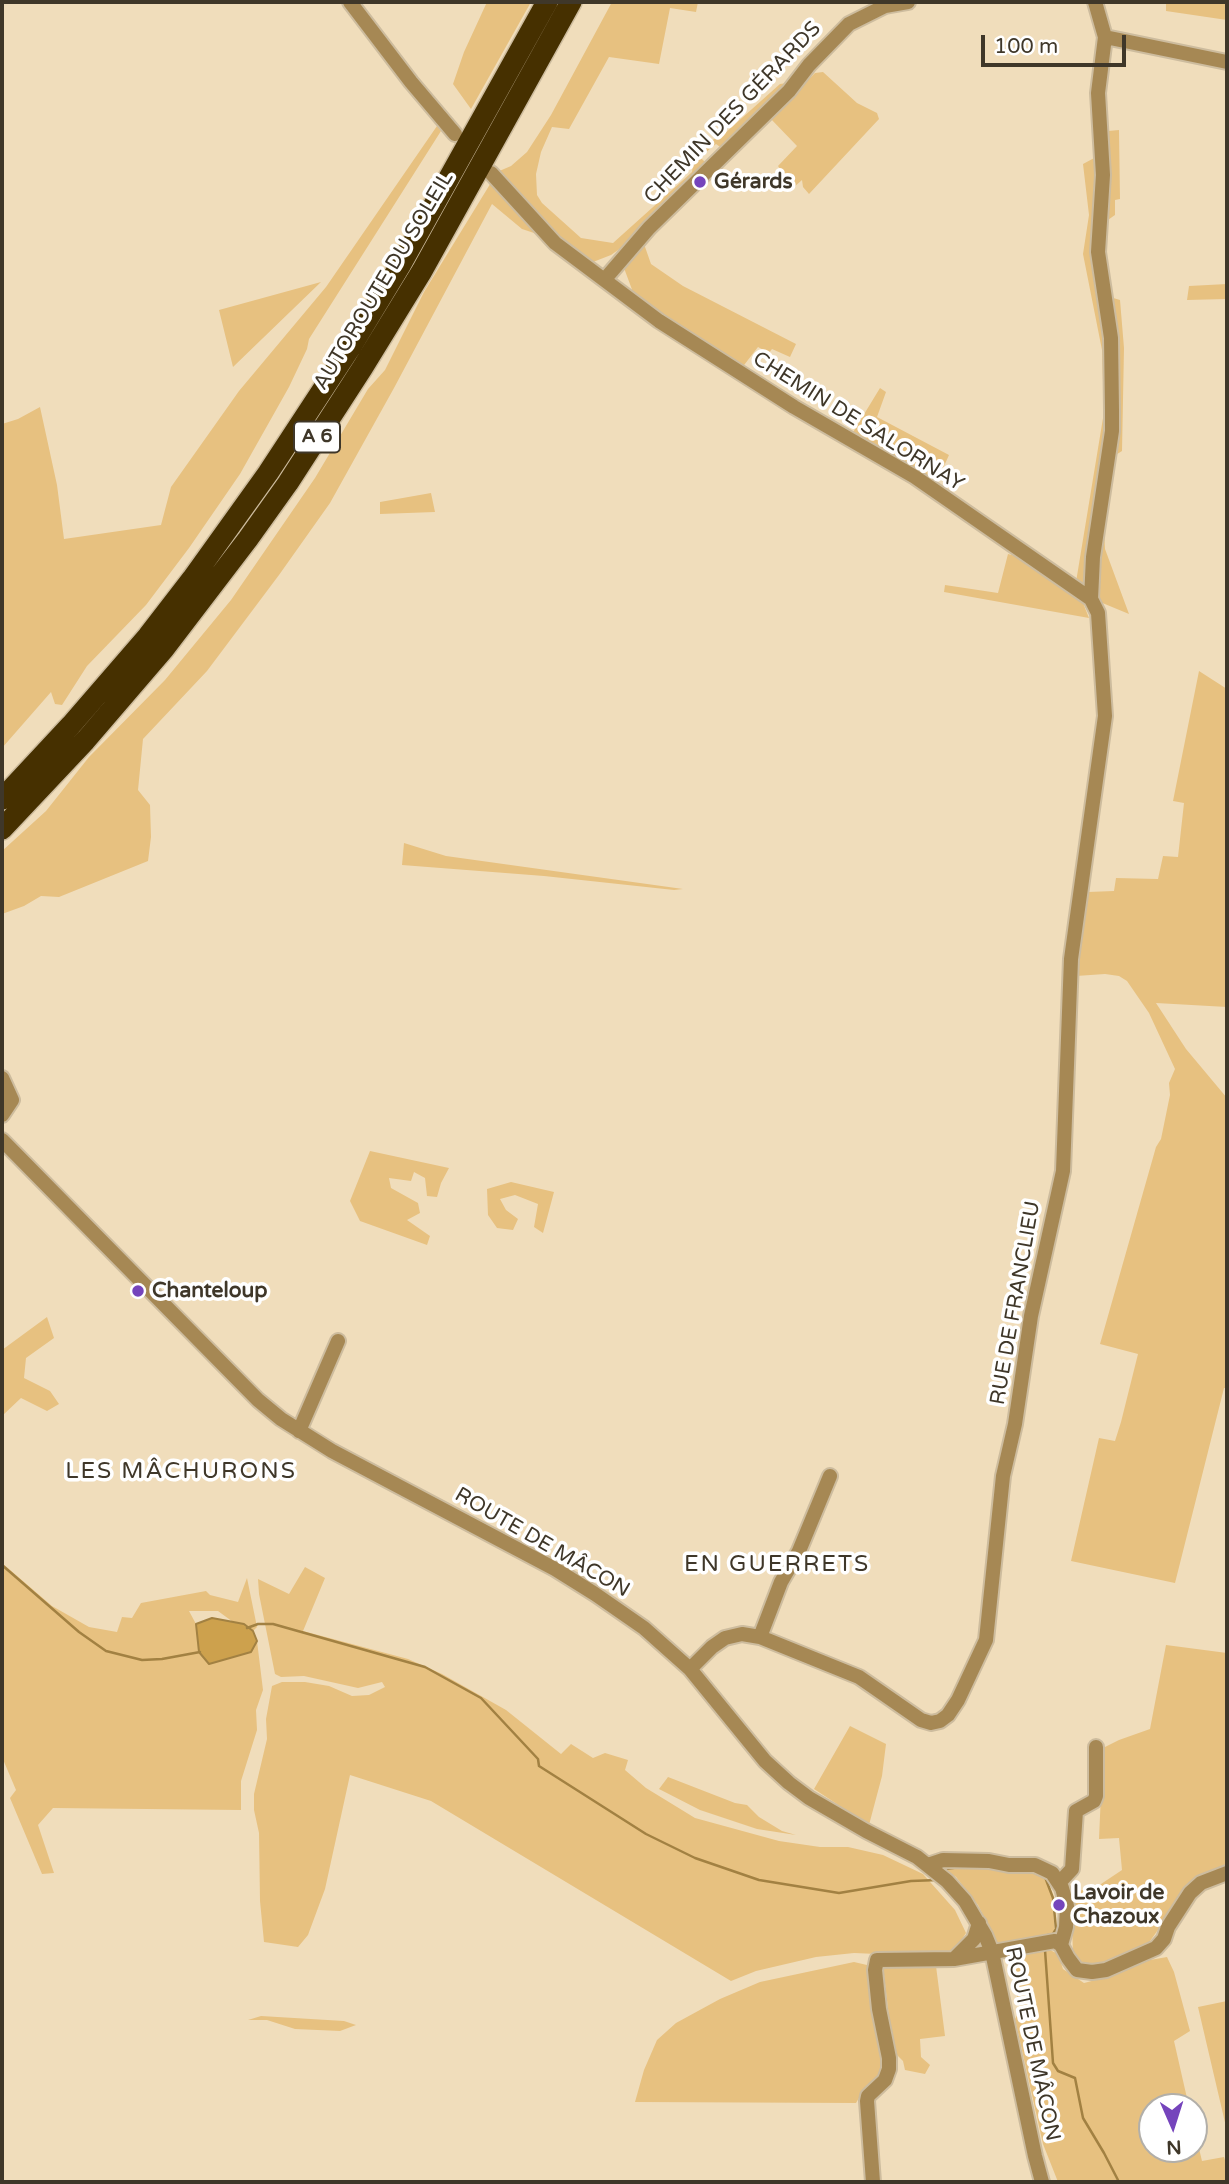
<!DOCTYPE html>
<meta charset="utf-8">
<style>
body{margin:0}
#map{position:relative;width:1229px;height:2184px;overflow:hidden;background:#f0ddbb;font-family:"Varela Round",sans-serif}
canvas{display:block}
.frame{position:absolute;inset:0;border:4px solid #3f3729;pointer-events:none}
.north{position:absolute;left:1138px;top:2093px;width:70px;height:70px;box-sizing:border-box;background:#fff;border:2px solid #b2afa9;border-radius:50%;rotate:177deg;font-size:19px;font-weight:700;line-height:28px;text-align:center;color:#3f3729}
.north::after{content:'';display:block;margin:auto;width:24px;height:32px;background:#7544bc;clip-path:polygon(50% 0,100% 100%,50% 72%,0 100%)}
.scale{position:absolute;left:981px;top:35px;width:145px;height:32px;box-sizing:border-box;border:4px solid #3f3729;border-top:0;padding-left:9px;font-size:21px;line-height:24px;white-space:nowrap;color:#3f3729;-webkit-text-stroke:5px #fff;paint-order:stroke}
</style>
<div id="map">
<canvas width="1229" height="2184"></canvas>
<div class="frame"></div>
<div class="north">N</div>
<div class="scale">100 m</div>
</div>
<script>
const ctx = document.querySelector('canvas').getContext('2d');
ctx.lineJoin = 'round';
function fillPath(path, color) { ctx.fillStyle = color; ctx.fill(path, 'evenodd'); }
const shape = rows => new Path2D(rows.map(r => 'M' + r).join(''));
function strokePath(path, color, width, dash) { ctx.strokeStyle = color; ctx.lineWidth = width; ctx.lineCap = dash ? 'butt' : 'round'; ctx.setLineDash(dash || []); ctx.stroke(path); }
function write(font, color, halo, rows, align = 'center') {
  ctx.font = font + ' "Varela Round",sans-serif'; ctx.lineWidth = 7; ctx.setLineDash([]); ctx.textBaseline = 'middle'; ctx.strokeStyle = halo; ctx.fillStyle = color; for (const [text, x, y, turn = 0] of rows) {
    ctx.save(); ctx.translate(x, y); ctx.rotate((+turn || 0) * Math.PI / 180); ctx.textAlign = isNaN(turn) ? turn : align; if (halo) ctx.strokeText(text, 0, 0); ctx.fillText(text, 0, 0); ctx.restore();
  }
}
const green = shape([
 [487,2,531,2,471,109,453,84,464,52],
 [612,2,698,2,696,12,670,8,659,64,609,57,569,129,552,127,541,152,536,174,537,195,542,203,581,238,613,243,692,172,695,149,724,134,780,84,787,83,723,149,716,144,700,157,707,164,628,243,611,255,593,262,561,243,497,172,511,166,527,152,551,115],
 [1166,2,1227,2,1227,20,1166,11],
 [823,72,857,103,877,113,879,119,809,194,803,187,802,180,793,188,778,166,797,146,770,118,815,73],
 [437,126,441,131,309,339,307,349,289,387,240,474,189,548,146,605,87,666,62,705,55,704,51,692,2,748,2,424,18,419,40,407,57,485,64,539,161,525,171,487,239,391,326,287],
 [1119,130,1120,199,1115,200,1115,215,1105,222,1105,139,1108,131],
 [1096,157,1109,413,1087,591,1076,582,1104,412,1102,350,1083,254,1089,215,1083,164],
 [492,181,537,234,522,229,492,204,394,388,330,503,279,575,207,671,143,739,138,790,150,805,151,837,148,861,59,897,41,896,24,906,2,914,2,851,46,811,89,757,165,680,231,600,315,478,368,389,385,370,424,292],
 [644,244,651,264,683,286,796,344,790,357,772,349,769,353,758,347,741,369,657,314,634,295,624,268],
 [321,282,233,367,219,310],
 [1227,284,1227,299,1187,300,1189,286],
 [1110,297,1120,300,1124,348,1122,451,1114,456],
 [880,388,886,392,877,417,949,455,935,486,852,434],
 [431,493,435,512,380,514,380,502],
 [1104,531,1105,549,1129,614,1100,602,1095,593],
 [1008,554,1019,557,1083,603,1089,618,944,592,945,585,998,593],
 [1199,671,1227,689,1227,1007,1156,1003,1186,1049,1227,1098,1227,1388,1224,1388,1175,1583,1071,1561,1099,1438,1115,1441,1121,1422,1138,1354,1100,1344,1156,1147,1161,1139,1170,1095,1169,1083,1175,1069,1149,1013,1127,981,1119,976,1105,974,1076,976,1088,892,1114,891,1116,878,1158,879,1163,856,1178,857,1184,803,1173,801],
 [404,843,446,856,683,889,674,890,544,876,402,865],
 [370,1151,449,1168,441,1183,437,1197,427,1196,425,1178,414,1172,411,1181,389,1178,391,1188,418,1203,420,1213,407,1220,430,1236,427,1245,360,1221,350,1201],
 [511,1182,554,1192,543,1233,534,1227,538,1204,515,1195,500,1199,506,1210,518,1219,513,1230,497,1228,488,1215,487,1189],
 [47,1317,54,1338,26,1358,24,1378,50,1391,59,1404,47,1411,21,1398,2,1416,2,1350],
 [2,1563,52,1606,89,1627,117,1632,122,1617,132,1618,141,1603,206,1591,210,1595,238,1602,247,1578,257,1627,253,1631,244,1624,233,1622,218,1611,189,1611,196,1624,199,1652,251,1652,257,1641,263,1690,256,1710,257,1730,241,1781,241,1810,53,1808,38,1825,54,1873,42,1874,10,1798,16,1790,2,1757],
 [305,1567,325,1578,303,1631,408,1659,442,1674,506,1710,561,1754,571,1744,593,1758,605,1753,628,1760,625,1770,646,1788,695,1818,779,1841,820,1847,848,1847,883,1855,923,1874,955,1910,966,1933,953,1953,924,1956,854,1953,816,1957,756,1971,731,1981,431,1801,350,1775,325,1889,308,1935,298,1947,264,1942,260,1901,259,1833,254,1810,254,1794,267,1739,266,1719,272,1686,282,1682,305,1682,329,1686,352,1696,369,1695,385,1687,382,1682,358,1688,304,1676,281,1677,275,1674,259,1594,258,1579,289,1594],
 [1166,1645,1227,1653,1227,1868,1191,1883,1148,1944,1134,1952,1101,1965,1082,1964,1073,1955,1071,1892,1095,1888,1122,1870,1119,1838,1099,1839,1103,1748,1119,1740,1150,1729],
 [850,1726,886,1744,882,1776,869,1825,814,1789],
 [668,1777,735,1803,747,1805,759,1817,782,1831,796,1835,757,1829,700,1810,659,1789],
 [972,1865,1032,1871,1045,1876,1052,1897,1055,1934,1009,1944,997,1943,978,1905,956,1877,942,1867],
 [1050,1950,1058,1954,1063,1969,1084,1983,1111,1976,1150,1960,1167,1957,1174,1972,1190,2031,1174,2041,1189,2107,1152,2107,1152,2149,1194,2149,1194,2128,1202,2161,1224,2157,1227,2166,1227,2182,1058,2182,1043,2144,1015,2019,1019,2012,1012,1957],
 [854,1962,867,1965,885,2072,866,2086,856,2103,635,2102,644,2070,657,2040,676,2023,720,1999,760,1982],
 [883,1966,936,1966,945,2036,920,2039,921,2057,930,2065,925,2074,905,2070,903,2061,893,2051],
 [1227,2001,1227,2131,1198,2007],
 [261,2016,344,2021,356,2025,340,2031,295,2029,267,2020,248,2020]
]);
const water = shape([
 [212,1618,244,1624,253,1631,257,1641,251,1652,209,1664,199,1652,196,1624,212,1618]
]);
const stream = shape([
 [2,1565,79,1632,106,1651,142,1660,162,1659,200,1652],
 [247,1628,258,1624,273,1624,425,1667,481,1698,538,1759,539,1766,646,1834,695,1858,759,1880,839,1893,911,1881,938,1880],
 [944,1872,946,1869,960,1867],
 [1043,1936,1053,1934,1056,1929,1053,1898,1045,1877],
 [1045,1950,1053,2063,1058,2071,1075,2078,1083,2118,1104,2153,1119,2182]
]);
const minor = shape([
 [350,2,411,82,455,134],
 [1105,37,1227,62],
 [491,173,555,243,659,321,794,407,915,477,1091,599],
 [605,279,649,228,789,91,809,65,849,24,885,6,908,2],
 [2,1078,12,1100,2,1115],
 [2,1140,258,1400,281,1419,332,1451,555,1569,595,1594,644,1628,690,1669,765,1761,789,1783,809,1798,866,1831,917,1857,947,1881,965,1901,985,1935,992,1952,1035,2156,1042,2182],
 [299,1431,338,1341],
 [760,1637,781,1582,799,1551,830,1476],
 [690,1669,712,1647,725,1638,742,1634,760,1637,859,1677,921,1720,931,1723,940,1721,948,1715,958,1700,986,1640,1003,1476,1015,1424,1031,1316,1063,1171,1071,959,1105,716,1098,613,1091,599,1093,557,1112,431,1112,410,1111,338,1098,252,1103,175,1098,93,1105,37,1095,2],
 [928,1865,943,1860,989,1861,1009,1865,1035,1865,1052,1873,1062,1888,1067,1906,1066,1927,1061,1945],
 [1059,1883,1072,1869,1076,1811,1094,1801,1096,1796,1096,1747],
 [979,1923,974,1939,954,1959,1055,1941,1061,1945,1068,1958,1077,1970,1092,1972,1106,1970,1156,1948,1164,1939,1168,1927,1190,1893,1201,1883,1227,1873],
 [873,2182,867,2101,868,2096,885,2080,889,2069,889,2058,879,2009,875,1970,877,1960,954,1959]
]);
const highway = shape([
 [2,799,71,725,148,636,192,579,268,473,350,348,401,264,547,2],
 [2,829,85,741,164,649,248,539,288,483,363,367,422,271,571,2]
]);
const markers = [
 [700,182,7,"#7544bc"],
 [138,1291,7,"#7544bc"],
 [1059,1905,7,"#7544bc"]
];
const shields = [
 [317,437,46]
];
const shieldNames = [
 ["A 6",317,437]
];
const streetNames = [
 ["CHEMIN DES GÉRARDS",733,113,-46],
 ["AUTOROUTE DU SOLEIL",384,281,-59],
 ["CHEMIN DE SALORNAY",858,422,32],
 ["RUE DE FRANCLIEU",1016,1303,-80],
 ["ROUTE DE MÂCON",542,1543,30],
 ["ROUTE DE MÂCON",1032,2044,78]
];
const poiNames = [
 ["Gérards",714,182],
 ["Chanteloup",152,1291],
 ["Lavoir de",1073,1893],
 ["Chazoux",1073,1917]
];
const neighbourhoodNames = [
 ["LES MÂCHURONS",181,1472],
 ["EN GUERRETS",777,1565]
];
fillPath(green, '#e7c180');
fillPath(water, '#cda14d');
strokePath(water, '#a28142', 2);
strokePath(stream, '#a28142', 2.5);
strokePath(minor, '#cdbc9e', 18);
strokePath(highway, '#cdbc9e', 24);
strokePath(minor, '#a68854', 14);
strokePath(highway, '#463000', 21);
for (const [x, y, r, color] of markers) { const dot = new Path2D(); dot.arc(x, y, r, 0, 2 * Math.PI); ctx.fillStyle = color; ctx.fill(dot); strokePath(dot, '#fff', 2.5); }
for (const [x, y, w] of shields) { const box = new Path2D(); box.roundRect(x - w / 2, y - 15.5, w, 31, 5); ctx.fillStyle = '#fff'; ctx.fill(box); strokePath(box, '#3f3729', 2); }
write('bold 19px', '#3f3729', null, shieldNames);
write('21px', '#3f3729', '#fff', streetNames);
write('bold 21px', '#3f3729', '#fff', poiNames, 'left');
ctx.letterSpacing = '2px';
write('23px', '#3f3729', '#fff', neighbourhoodNames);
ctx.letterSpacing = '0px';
</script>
